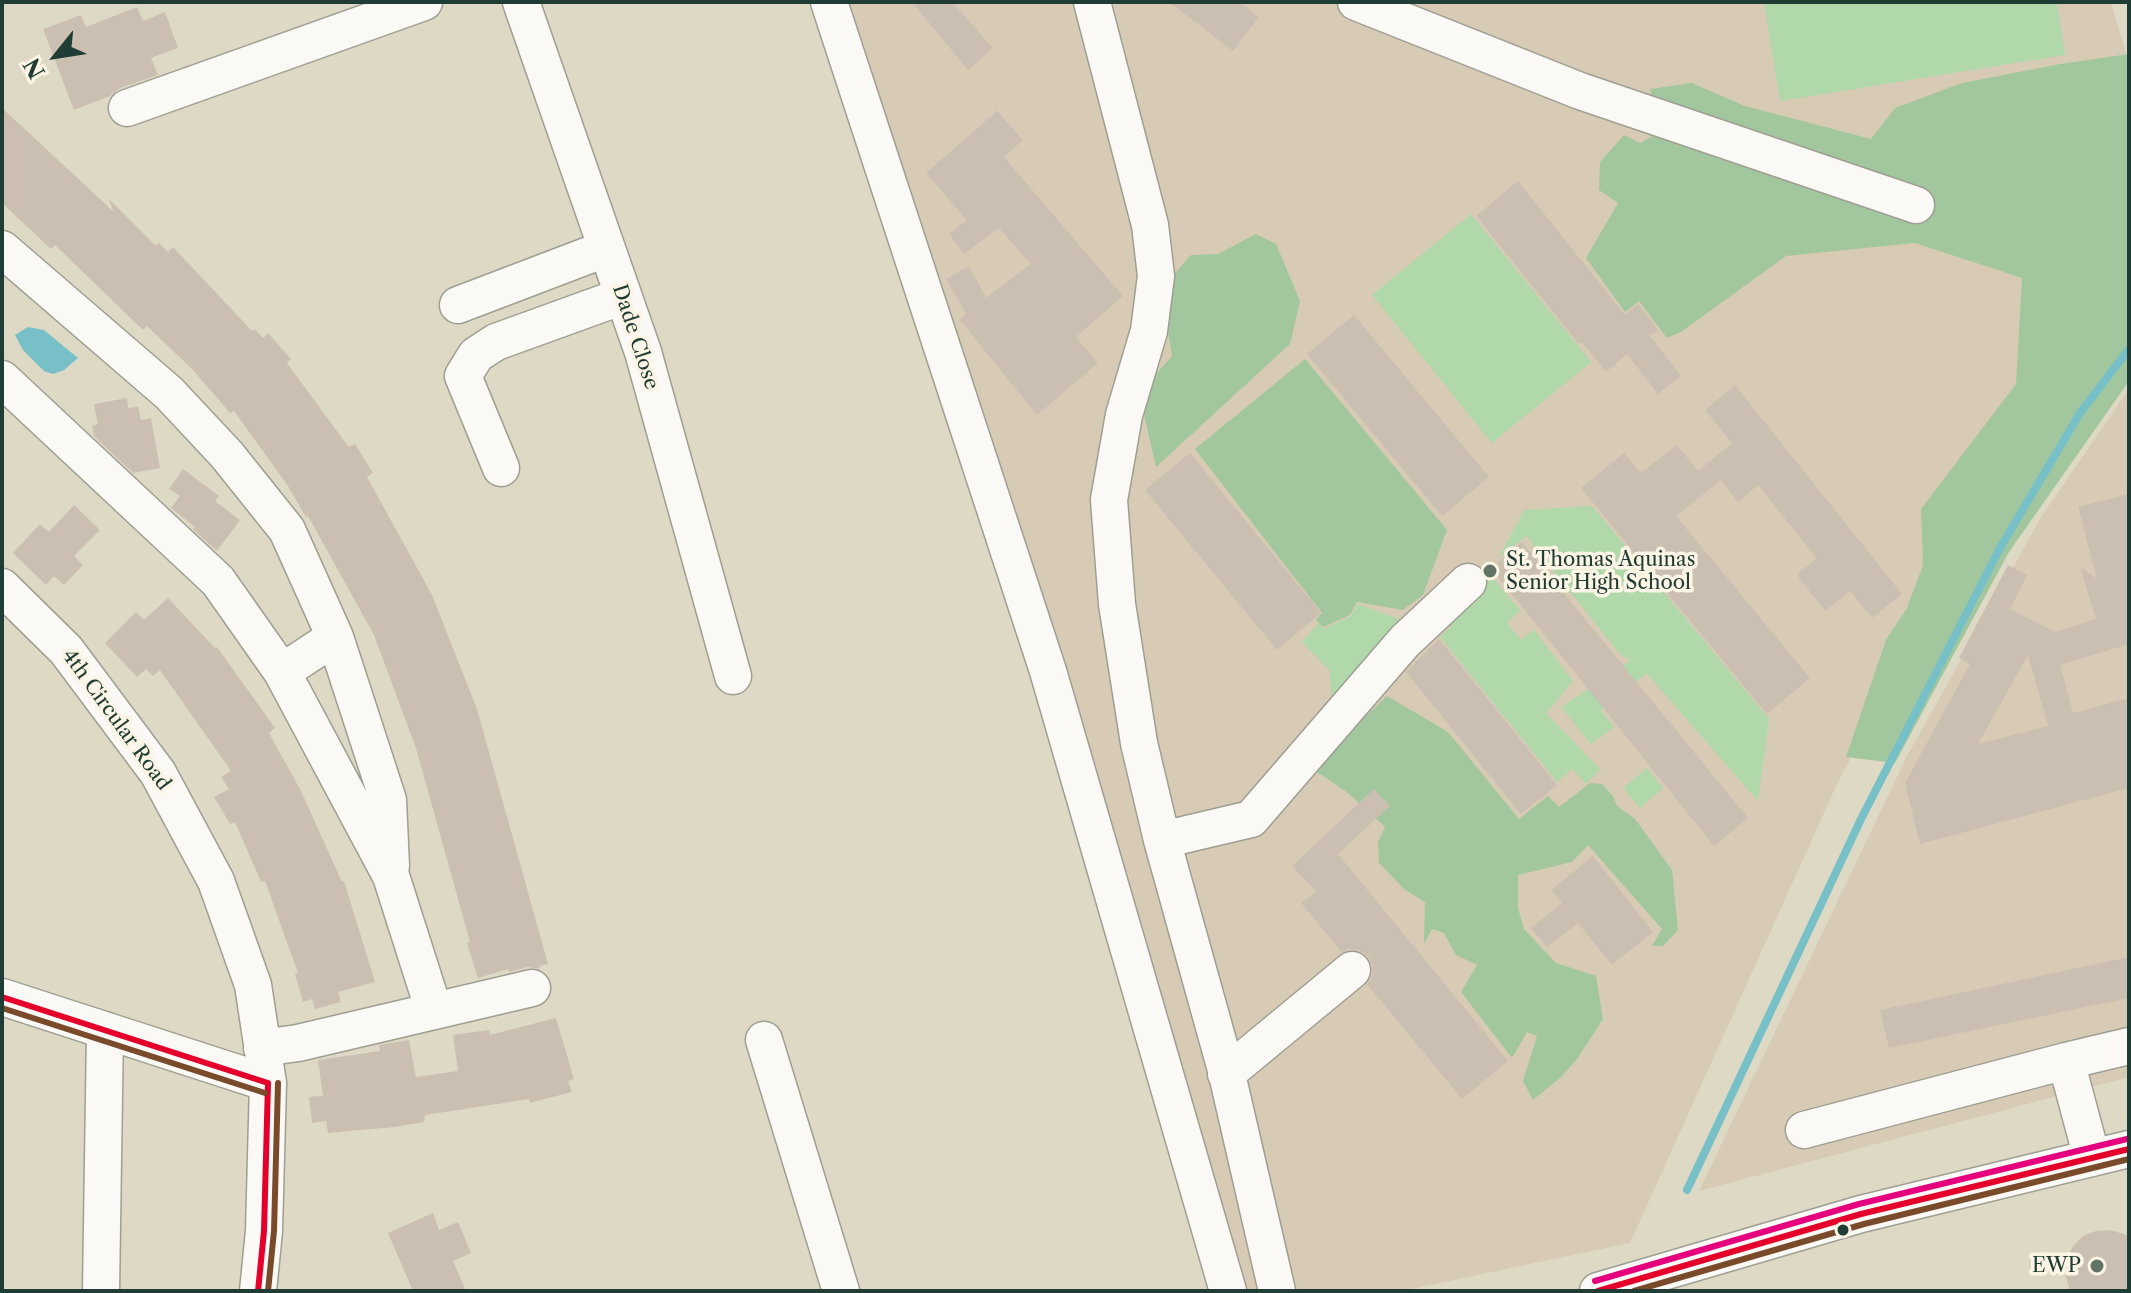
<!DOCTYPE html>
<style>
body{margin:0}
#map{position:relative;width:2131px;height:1293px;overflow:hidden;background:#ded9c4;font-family:"Libre Caslon Text",serif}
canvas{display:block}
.frame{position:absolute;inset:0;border:4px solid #1f3d34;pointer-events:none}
.north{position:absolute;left:16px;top:16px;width:80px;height:80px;-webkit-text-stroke:6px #fcf5e5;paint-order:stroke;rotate:240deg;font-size:22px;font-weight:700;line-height:32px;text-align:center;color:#1f3d34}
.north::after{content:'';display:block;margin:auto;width:28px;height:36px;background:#1f3d34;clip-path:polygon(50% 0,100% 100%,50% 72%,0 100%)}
</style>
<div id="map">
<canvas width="2131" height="1293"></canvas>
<div class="frame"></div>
<div class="north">N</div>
</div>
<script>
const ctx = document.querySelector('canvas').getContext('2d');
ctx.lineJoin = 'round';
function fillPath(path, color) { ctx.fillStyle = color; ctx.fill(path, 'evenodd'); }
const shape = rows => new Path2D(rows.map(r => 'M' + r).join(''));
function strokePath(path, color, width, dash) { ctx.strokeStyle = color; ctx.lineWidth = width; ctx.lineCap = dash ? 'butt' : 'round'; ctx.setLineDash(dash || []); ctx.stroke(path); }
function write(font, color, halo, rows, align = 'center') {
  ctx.font = font + ' "Libre Caslon Text",serif'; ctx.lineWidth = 7; ctx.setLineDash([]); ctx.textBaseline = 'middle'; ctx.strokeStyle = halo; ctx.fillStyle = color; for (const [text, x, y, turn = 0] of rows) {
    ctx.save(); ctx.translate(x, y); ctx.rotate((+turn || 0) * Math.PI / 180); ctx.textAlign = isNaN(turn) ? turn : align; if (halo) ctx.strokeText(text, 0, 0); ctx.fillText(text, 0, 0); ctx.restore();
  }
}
const built = shape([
 [838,2,2111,2,2129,64,2024,435,1837,784,1630,1243,1402,1291,1239,1291],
 [2129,389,2129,1077,1699,1191,1908,754,2043,514]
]);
const green = shape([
 [1764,2,2057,2,2065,55,1780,101],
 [1471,214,1591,362,1492,443,1372,295],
 [1592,506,1769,719,1758,801,1647,674,1611,698,1600,681,1630,661,1618,652,1526,536,1498,559,1524,510],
 [1488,573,1520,610,1507,623,1521,640,1534,630,1573,681,1546,713,1600,769,1586,784,1572,769,1557,782,1440,637,1451,627,1439,611],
 [1358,604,1404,621,1357,720,1331,696,1330,671,1302,642,1318,623,1324,629,1351,616],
 [1590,688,1605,706,1601,711,1614,727,1591,744,1561,707],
 [1647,768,1663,788,1640,808,1623,788]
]);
const forest = shape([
 [2129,54,2129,381,2009,552,1895,763,1846,757,1886,640,1907,608,1923,565,1921,509,2016,384,2022,278,1915,243,1786,256,1681,332,1667,338,1639,301,1625,312,1586,258,1618,203,1599,190,1600,162,1624,135,1640,143,1660,132,1650,89,1692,83,1745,106,1871,139,1895,108,1962,83,2060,64],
 [1256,234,1276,244,1300,301,1290,344,1156,467,1139,393,1172,356,1161,289,1191,255,1218,254],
 [1305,359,1447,530,1423,595,1403,610,1357,602,1350,615,1323,627,1316,620,1322,613,1195,449],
 [1387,696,1448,732,1519,819,1548,796,1559,807,1590,783,1602,784,1613,796,1617,806,1635,819,1672,870,1678,930,1663,946,1652,946,1662,929,1588,845,1572,862,1518,875,1518,908,1524,929,1556,963,1596,976,1603,1019,1577,1059,1561,1077,1533,1100,1523,1081,1537,1036,1527,1032,1512,1058,1461,992,1477,965,1456,955,1444,933,1432,929,1424,944,1425,902,1405,890,1379,863,1378,842,1385,827,1348,793,1311,768]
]);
const water = shape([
 [28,327,44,330,78,358,64,370,53,374,44,371,23,350,15,335]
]);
const stream = shape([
 [1687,1190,1861,819,2000,548,2080,413,2129,349]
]);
const building = shape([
 [912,2,952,2,993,48,968,70],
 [1169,2,1240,2,1259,17,1233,51],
 [137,7,143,21,165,12,178,48,151,58,158,75,120,88,110,96,74,110,43,29,81,15,86,27],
 [2,108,114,212,108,198,156,246,159,243,168,252,173,247,252,331,255,329,263,338,268,333,291,359,287,363,342,438,349,447,355,444,373,473,367,477,432,595,477,709,548,964,539,966,540,969,528,967,509,972,508,969,478,978,467,943,470,942,416,748,374,635,308,516,306,517,288,486,234,411,230,413,193,370,147,326,143,330,55,245,51,249,2,203],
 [997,111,1023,140,1004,157,1123,296,1076,337,1098,363,1037,415,960,320,966,314,946,279,969,266,986,298,1031,264,999,228,964,254,949,234,967,220,926,173],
 [1518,181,1625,315,1638,304,1658,330,1650,336,1681,376,1658,394,1627,354,1606,372,1582,342,1579,344,1476,216],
 [1354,315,1489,477,1442,516,1307,354],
 [1735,385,1902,594,1872,618,1850,591,1825,611,1797,575,1817,558,1758,485,1738,502,1721,480,1676,516,1810,678,1767,714,1581,488,1624,453,1641,473,1677,445,1698,471,1732,443,1705,410],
 [127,398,128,408,138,407,141,420,151,418,160,468,133,473,94,436,92,426,98,424,94,404],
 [1190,453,1321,613,1277,650,1145,490],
 [183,469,219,496,215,501,240,520,217,551,193,529,195,527,171,508,180,496,169,489],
 [2129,494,2129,644,2060,665,2073,713,2129,698,2129,788,1920,844,1905,783,1970,664,1959,658,2008,565,2027,575,2010,609,2055,632,2096,619,2080,566,2097,579,2078,507],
 [2028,655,2048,726,1978,744],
 [74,505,100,530,74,556,83,565,64,585,54,576,46,585,13,553,40,524,49,532],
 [1522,542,1748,818,1714,846,1491,568],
 [168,598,215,648,217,647,275,728,269,733,301,791,342,882,344,881,375,982,338,992,341,1002,315,1009,312,999,303,1002,295,974,298,973,265,881,261,882,235,822,230,824,214,797,229,789,221,777,231,771,160,670,153,676,146,669,137,677,105,643,136,612,144,620],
 [1439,639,1557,785,1521,814,1406,672],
 [1374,789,1390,806,1338,854,1508,1061,1462,1099,1367,984,1372,977,1373,967,1369,957,1359,950,1349,949,1342,952,1301,903,1316,891,1292,866],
 [1593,856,1653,932,1612,965,1578,923,1547,947,1531,928,1562,903,1551,890],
 [2129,957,2129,998,1889,1048,1880,1010],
 [556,1018,574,1079,568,1081,572,1092,530,1103,529,1099,425,1115,424,1122,394,1127,328,1133,326,1121,312,1123,309,1097,323,1096,318,1060,380,1051,379,1045,409,1040,416,1077,458,1071,453,1035,489,1030,490,1035],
 [433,1213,439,1230,458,1222,471,1253,453,1261,466,1291,413,1291,388,1233],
 [2111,1230,2129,1236,2129,1291,2070,1291,2065,1273,2067,1259,2073,1246,2083,1236,2096,1231]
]);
const minor = shape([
 [521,2,643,352,733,676],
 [829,2,1048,671,1228,1291],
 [1092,2,1150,225,1156,276,1149,331,1124,415,1109,500,1117,604,1139,743,1162,840,1226,1070,1277,1291],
 [1356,2,1580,91,1916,205],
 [127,108,424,2],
 [2,249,169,393,227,455,287,530,335,637,388,800,391,866],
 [458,305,605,249],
 [2,379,218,581,282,672,391,876,434,1011],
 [501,468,463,376,476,355,496,342,623,296],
 [2,587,66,650,158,773,216,881,253,985,268,1083,264,1231,258,1291],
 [282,672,335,637],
 [1162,840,1251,819,1405,641,1468,582],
 [2,997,268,1083],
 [764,1040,841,1291],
 [262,1048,298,1043,532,988],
 [2066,1061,2129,1046],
 [1226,1074,1352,970],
 [1804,1130,2066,1061,2092,1158],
 [101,1291,105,1030],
 [1598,1291,1861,1214,2129,1149]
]);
const bus1 = shape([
 [2,997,268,1083],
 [258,1291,264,1231,268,1083],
 [1598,1291,1861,1214,2129,1149]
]);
const bus2 = shape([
 [2,1008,265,1093],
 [268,1291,274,1231,278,1083],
 [1634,1291,1864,1224,2129,1159]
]);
const bus3 = shape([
 [1595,1281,1859,1204,2127,1139]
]);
const markers = [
 [1490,571,8,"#627466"],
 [1843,1230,7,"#1f3d34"],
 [2097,1266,8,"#627466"]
];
const streetNames = [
 ["Dade Close",635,337,72],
 ["4th Circular Road",116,720,54]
];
const poiNames = [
 ["St. Thomas Aquinas",1506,560],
 ["Senior High School",1506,583],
 ["EWP",2081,1266,"right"]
];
fillPath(built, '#d8cbb5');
fillPath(green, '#b0d8ab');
fillPath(forest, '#a2c79e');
fillPath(water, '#77c0c7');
strokePath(stream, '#77c0c7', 8);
fillPath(building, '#cbbfb1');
strokePath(minor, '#9e9f92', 39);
strokePath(minor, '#faf9f6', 36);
strokePath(bus1, '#e4002b', 6);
strokePath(bus2, '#7a4b2a', 6);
strokePath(bus3, '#e5007d', 6);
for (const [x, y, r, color] of markers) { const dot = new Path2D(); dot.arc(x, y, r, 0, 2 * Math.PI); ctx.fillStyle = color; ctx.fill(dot); strokePath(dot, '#fcf5e5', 3); }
write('20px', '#1f3d34', '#fcf5e5', streetNames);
write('20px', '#1f3d34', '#fcf5e5', poiNames, 'left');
</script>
